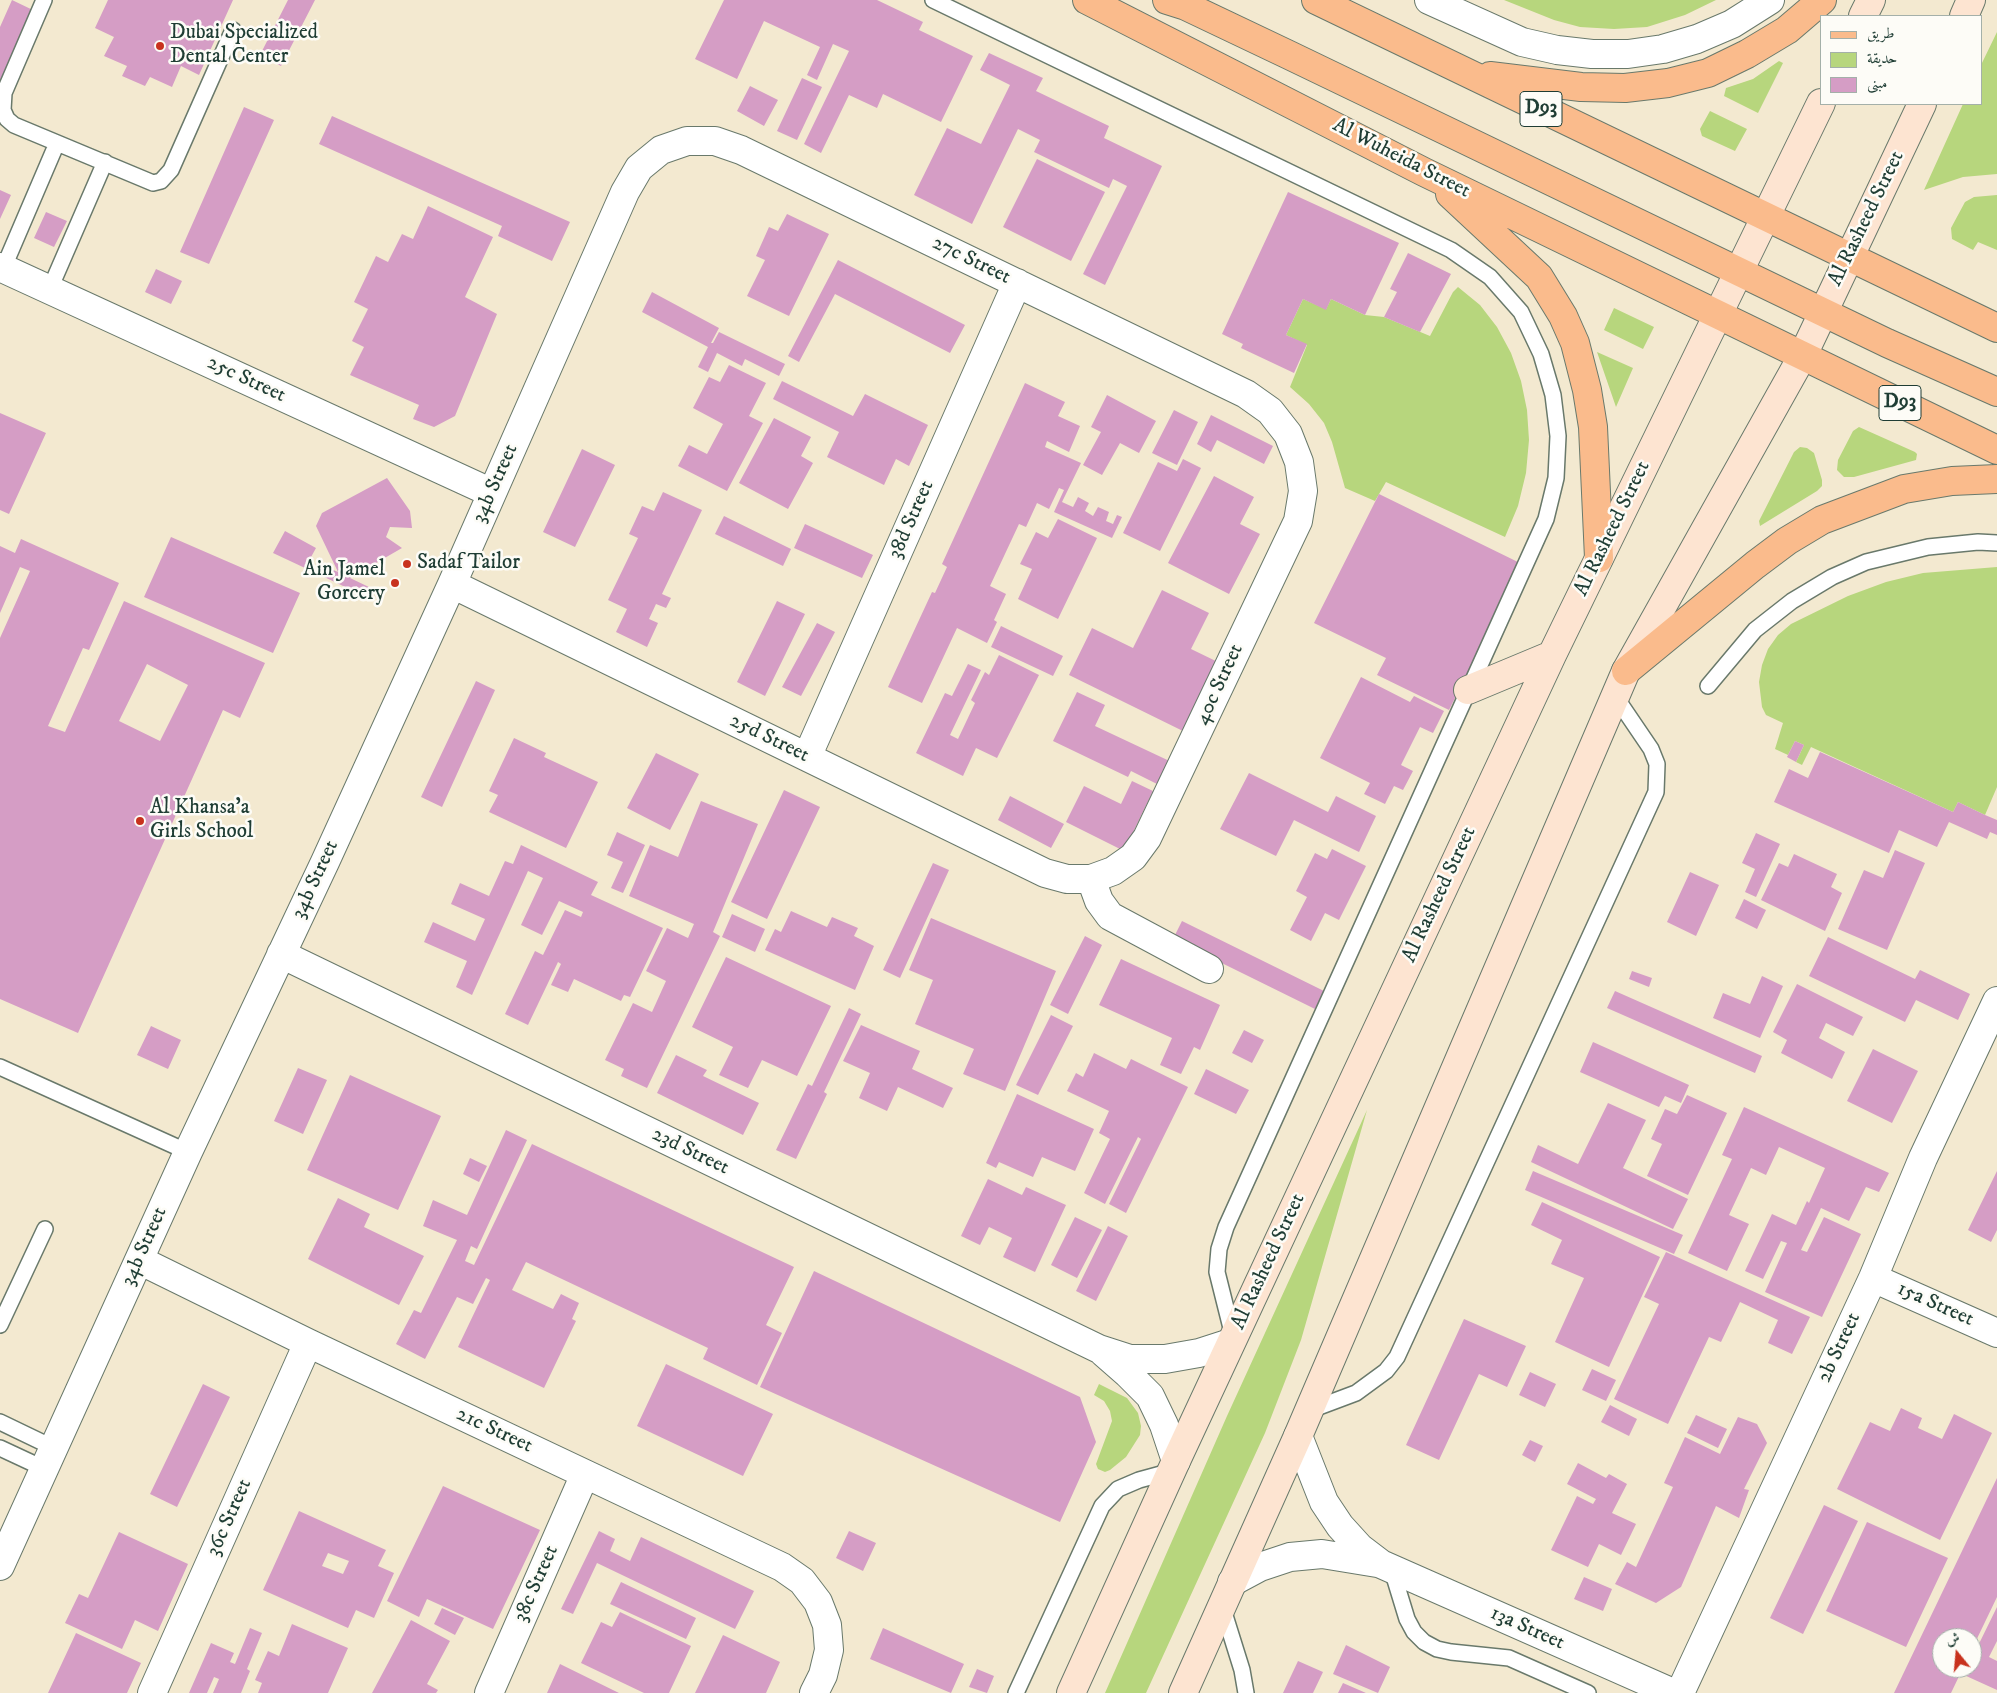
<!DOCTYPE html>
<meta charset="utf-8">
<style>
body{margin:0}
#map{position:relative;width:1997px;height:1693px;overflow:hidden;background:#f3e9d0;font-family:"IM FELL DW Pica",Amiri,serif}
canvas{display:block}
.legend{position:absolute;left:1820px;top:15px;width:162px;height:90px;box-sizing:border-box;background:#fdfcf7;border:1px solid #a4b0a9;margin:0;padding:6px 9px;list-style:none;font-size:15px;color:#1f3d34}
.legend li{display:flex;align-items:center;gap:10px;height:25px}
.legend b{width:25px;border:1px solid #a4b0a9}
.north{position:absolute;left:1932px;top:1628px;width:50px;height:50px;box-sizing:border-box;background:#fdfcf7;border:1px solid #a4b0a9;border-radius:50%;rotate:343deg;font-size:14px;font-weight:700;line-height:20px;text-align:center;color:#1f3d34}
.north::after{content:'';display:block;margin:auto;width:18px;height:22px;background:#c8321e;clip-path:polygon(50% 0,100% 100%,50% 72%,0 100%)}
</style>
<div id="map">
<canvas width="1997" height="1693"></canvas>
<ul class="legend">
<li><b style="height:6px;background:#fabb8c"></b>طريق</li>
<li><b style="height:14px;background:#b7d67d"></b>حديقة</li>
<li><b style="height:14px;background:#d59dc5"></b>مبنى</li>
</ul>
<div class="north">ش</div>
</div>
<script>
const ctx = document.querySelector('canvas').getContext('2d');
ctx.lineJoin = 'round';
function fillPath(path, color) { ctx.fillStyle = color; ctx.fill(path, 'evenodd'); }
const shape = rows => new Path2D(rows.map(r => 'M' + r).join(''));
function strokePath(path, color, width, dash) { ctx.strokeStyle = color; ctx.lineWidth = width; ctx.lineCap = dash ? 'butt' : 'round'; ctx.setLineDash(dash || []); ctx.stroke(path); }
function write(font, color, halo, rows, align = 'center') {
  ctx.font = font + ' "IM FELL DW Pica",serif'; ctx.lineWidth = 5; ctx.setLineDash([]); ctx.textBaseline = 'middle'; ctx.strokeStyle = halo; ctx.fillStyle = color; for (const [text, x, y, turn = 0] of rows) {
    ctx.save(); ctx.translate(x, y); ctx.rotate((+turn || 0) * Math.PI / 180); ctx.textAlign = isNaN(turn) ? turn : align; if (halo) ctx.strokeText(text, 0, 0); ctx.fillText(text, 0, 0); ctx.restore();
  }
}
const green = shape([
 [1504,0,1716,0,1685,15,1647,27,1614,29,1580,27,1554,20],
 [1997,32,1997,174,1963,177,1924,190,1963,104,1981,104,1981,65],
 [1779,61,1783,63,1758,113,1724,96,1726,88,1753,79],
 [1710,111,1747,129,1735,151,1702,136,1700,129],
 [1997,195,1997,250,1978,242,1973,250,1952,239,1951,228,1965,202,1974,197],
 [1458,287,1480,305,1497,327,1511,353,1521,381,1527,410,1529,440,1526,473,1518,506,1505,537,1386,482,1375,501,1345,488,1332,442,1324,423,1309,404,1290,387,1307,345,1286,335,1303,299,1326,309,1331,299,1365,315,1384,317,1430,336,1453,292],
 [1614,308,1654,327,1643,349,1604,330],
 [1597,352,1633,368,1616,407],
 [1859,427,1915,452,1917,454,1916,460,1854,477,1844,477,1837,470,1838,460,1853,431],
 [1800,447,1807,448,1814,453,1822,480,1822,486,1817,491,1760,526,1759,521,1794,452],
 [1997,567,1997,787,1985,815,1958,802,1953,812,1811,747,1802,765,1796,762,1804,745,1795,741,1788,755,1775,749,1783,723,1766,715,1762,707,1759,682,1762,665,1768,649,1778,635,1791,624,1848,596,1886,582,1923,573],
 [1367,1110,1301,1340,1265,1433,1146,1693,1105,1693,1227,1416],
 [1099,1384,1127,1398,1138,1413,1141,1426,1140,1435,1126,1457,1110,1470,1105,1472,1098,1469,1096,1464,1112,1421,1110,1411,1104,1401,1094,1395]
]);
const building = shape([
 [12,0,37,12,0,90,0,27],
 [108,0,233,0,199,75,181,66,172,87,150,77,145,86,122,76,127,66,104,56,114,37,95,28],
 [288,0,315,0,281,66,260,55],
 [724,0,877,0,923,22,919,30,973,56,941,122,883,94,877,108,849,95,821,153,804,144,849,51,833,44,817,80,807,75,820,47,764,21,737,79,695,59],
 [989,53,1043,78,1036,91,1109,126,1104,138,1162,166,1105,285,1083,274,1127,186,1113,179,1109,188,1034,152,1040,140,1018,129,972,224,914,195,947,128,981,144,1010,85,980,70],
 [802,78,822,87,797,140,777,131],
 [750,86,778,100,764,126,737,111],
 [244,107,274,120,209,264,180,252],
 [332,116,570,222,552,261,498,236,502,226,319,144],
 [1037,159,1105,192,1071,261,1003,227],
 [0,190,11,195,0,219],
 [1288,192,1399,243,1365,315,1331,299,1326,310,1303,299,1286,335,1307,344,1294,373,1241,348,1243,344,1222,334],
 [428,206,493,237,465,297,497,314,455,416,434,427,413,419,419,405,350,375,364,347,352,341,368,309,354,302,376,256,388,262,402,234,413,239],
 [46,212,67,221,54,247,34,238],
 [787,214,829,234,789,316,747,296,765,260,756,256,769,227,778,231],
 [1408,253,1451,274,1420,332,1384,317,1397,292,1390,289],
 [838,260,965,325,950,353,835,294,799,362,788,356],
 [156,269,182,281,171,304,145,292],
 [652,292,719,328,711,343,713,343,719,332,785,364,779,376,745,359,742,366,717,353,708,372,698,367,708,347,642,312],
 [729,365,766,383,749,416,763,423,727,491,678,466,689,445,707,454,723,424,693,408,709,377,720,382],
 [782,381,853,416,865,394,928,425,909,466,896,459,884,485,827,457,839,432,773,399],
 [1025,383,1065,402,1058,416,1080,426,1069,452,1047,441,1045,447,1081,463,1062,502,1073,507,1078,497,1089,503,1085,511,1093,516,1098,507,1109,512,1106,521,1113,524,1117,515,1122,517,1112,538,1054,512,1064,490,1059,488,1049,509,1037,503,1026,527,1019,524,990,586,1006,594,994,620,997,622,987,643,957,628,922,703,888,687,932,592,935,593,947,567,942,564],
 [1107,395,1156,421,1139,453,1120,443,1102,475,1083,465,1101,432,1091,427],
 [1174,410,1198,422,1177,465,1152,453],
 [0,413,46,433,9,514,0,510],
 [1211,415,1273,446,1264,464,1217,440,1211,452,1197,444],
 [774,418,811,437,801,456,813,463,788,509,739,483],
 [582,449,615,465,575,547,543,532],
 [1183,459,1201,468,1160,551,1123,533,1158,462,1177,471],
 [1214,476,1254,497,1240,524,1260,534,1229,594,1168,563],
 [387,478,410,511,412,528,390,527,386,537,402,548,350,578,371,588,366,597,318,574,322,565,338,572,316,526,322,513],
 [663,492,702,510,662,594,671,598,666,608,656,604,649,619,658,623,647,647,616,632,627,609,608,600,638,538,629,534,642,506,654,511],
 [1379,494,1522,564,1449,710,1377,675,1386,658,1314,623],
 [724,516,791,549,783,566,715,534],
 [1058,519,1097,538,1058,619,1018,599,1032,569,1020,564,1036,532,1048,538],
 [805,524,873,555,862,578,794,548],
 [285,531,316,548,305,568,273,553],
 [171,537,300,593,273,653,144,597],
 [21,539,119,583,89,650,83,648,48,726,65,732,124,601,265,663,240,718,223,710,78,1033,0,999,0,638,30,571,20,567,0,613,0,546,15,553],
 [147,664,188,685,160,741,119,721],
 [1162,590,1209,613,1191,649,1224,665,1189,734,1069,675,1092,628,1133,648],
 [777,601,805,614,765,696,737,682],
 [817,623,835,632,801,696,782,687],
 [1001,626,1063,656,1053,676,991,647],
 [999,655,1039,675,997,758,976,748,963,776,916,753,945,693,952,696,968,664,981,670,950,735,958,739,975,703,971,700,985,672,989,675],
 [1361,677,1410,702,1414,696,1444,711,1433,733,1420,727,1401,765,1413,771,1403,790,1394,786,1385,804,1364,794,1370,783,1320,758],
 [476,681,495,690,442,807,421,797],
 [1077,692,1105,705,1095,726,1178,765,1167,789,1131,771,1128,777,1053,741],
 [514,738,546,753,544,757,598,782,566,848,489,812,498,795,489,791],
 [1795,741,1804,745,1796,762,1787,757],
 [1820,752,1953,812,1958,802,1985,815,1997,820,1997,835,1990,832,1987,839,1949,822,1937,847,1899,830,1889,853,1774,802,1789,769,1808,778],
 [656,753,699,774,670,830,627,808],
 [1249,773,1328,812,1336,796,1376,816,1359,852,1294,820,1276,856,1220,829],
 [1132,781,1153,791,1124,851,1066,822,1084,786,1121,804],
 [784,790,820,807,767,919,731,902],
 [1010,796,1064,824,1051,848,998,820],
 [701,801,758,824,713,932,720,936,647,1088,621,1076,624,1069,605,1060,633,1003,652,1012,666,981,646,971,667,928,688,938,694,924,629,896,650,845,678,857],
 [617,832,645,845,623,893,611,888,623,862,607,855],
 [1756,833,1780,844,1756,897,1745,892,1755,869,1742,863],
 [521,845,598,882,591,895,663,928,630,997,624,995,621,1001,574,979,568,992,551,985,561,964,558,962,528,1025,505,1014,535,951,543,955,565,910,581,917,583,912,559,901,542,935,521,925,543,878,528,871,472,995,456,987,467,961,424,942,433,922,475,941,485,919,451,904,460,883,489,896,505,861,513,864],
 [1332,849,1366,866,1339,920,1325,913,1311,941,1290,930,1307,897,1296,891,1315,853,1327,859],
 [1895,850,1925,863,1887,950,1838,929,1864,870,1883,878],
 [1794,854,1837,874,1831,887,1842,893,1825,931,1761,900,1779,863,1788,867],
 [933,863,949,870,900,978,883,970],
 [1690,872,1719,885,1696,936,1667,922],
 [1744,899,1766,910,1757,929,1735,918],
 [791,911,827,927,832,917,858,928,854,936,874,946,855,990,765,950,775,929,781,932],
 [732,914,765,929,755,952,722,937],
 [931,918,1056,971,1005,1091,963,1074,974,1049,915,1024,933,980,909,970],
 [1182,921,1324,991,1315,1009,1173,939],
 [1085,936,1102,945,1068,1014,1050,1005],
 [1828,937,1915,979,1920,970,1970,994,1958,1020,1916,1000,1905,1022,1809,976],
 [726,957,831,1006,797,1076,762,1060,748,1088,719,1075,733,1047,692,1027],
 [1121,959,1220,1005,1200,1050,1194,1047,1181,1074,1160,1065,1172,1038,1099,1005],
 [1632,971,1652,978,1649,987,1629,979],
 [1762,976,1783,986,1760,1038,1713,1018,1723,993,1750,1004],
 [1797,984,1863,1017,1853,1036,1826,1023,1819,1038,1845,1052,1832,1079,1781,1053,1787,1040,1773,1032],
 [1615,991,1762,1056,1755,1073,1607,1008],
 [849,1008,861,1014,824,1092,827,1094,796,1159,776,1150,808,1084,812,1086],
 [1051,1015,1073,1026,1038,1095,1016,1085],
 [861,1025,920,1051,912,1069,953,1088,943,1108,898,1087,887,1111,859,1098,870,1073,843,1061],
 [151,1026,181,1040,168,1069,137,1055],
 [1244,1030,1264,1040,1252,1063,1232,1053],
 [1593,1042,1689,1085,1681,1103,1665,1096,1659,1107,1580,1072],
 [1873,1049,1918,1071,1892,1123,1847,1101],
 [1094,1053,1126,1069,1131,1059,1188,1087,1126,1213,1109,1204,1141,1139,1138,1137,1105,1204,1084,1193,1110,1139,1099,1133,1109,1111,1067,1091,1076,1073,1083,1077],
 [676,1055,707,1070,703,1076,759,1103,743,1135,657,1093],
 [298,1068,327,1080,303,1134,274,1121],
 [1206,1069,1249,1090,1236,1114,1194,1094],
 [350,1075,441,1116,398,1210,307,1170],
 [1017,1094,1094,1129,1075,1171,1042,1157,1033,1177,999,1162,996,1168,986,1163],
 [1687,1095,1727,1113,1688,1195,1647,1176,1662,1144,1651,1139,1665,1109,1677,1114],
 [1608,1103,1646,1120,1623,1168,1688,1199,1673,1229,1531,1162,1538,1145,1578,1164],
 [1744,1107,1889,1173,1879,1192,1866,1187,1849,1221,1821,1208,1801,1250,1807,1252,1824,1217,1861,1234,1822,1317,1765,1292,1787,1243,1781,1241,1763,1279,1745,1271,1772,1214,1796,1225,1807,1201,1809,1203,1825,1168,1779,1147,1766,1175,1751,1168,1729,1215,1749,1224,1727,1271,1688,1253,1732,1159,1722,1155],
 [506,1130,527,1140,477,1249,471,1246,465,1261,474,1265,532,1144,794,1267,766,1325,782,1333,757,1385,703,1359,708,1348,526,1262,512,1290,553,1309,561,1294,579,1303,572,1319,576,1321,544,1388,458,1347,490,1280,486,1278,473,1304,457,1297,425,1359,396,1344,414,1310,421,1313,457,1240,423,1226,433,1200,467,1215],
 [470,1158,487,1166,479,1182,463,1174],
 [1533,1171,1683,1235,1674,1254,1525,1190],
 [1997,1171,1997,1230,1991,1242,1968,1230],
 [988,1179,1022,1195,1026,1187,1066,1205,1035,1272,1003,1257,1012,1238,989,1227,980,1245,961,1236],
 [338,1198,370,1214,364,1227,424,1256,399,1305,308,1259],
 [1542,1202,1660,1257,1609,1367,1555,1342,1584,1278,1551,1264,1562,1240,1531,1225],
 [1075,1217,1102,1230,1077,1278,1051,1265],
 [1108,1226,1128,1236,1096,1301,1076,1291],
 [1666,1252,1810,1317,1792,1354,1768,1343,1778,1320,1740,1302,1721,1342,1709,1337,1668,1424,1614,1399,1659,1304,1644,1297],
 [814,1271,1080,1397,1096,1442,1060,1522,760,1387],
 [1464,1319,1526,1346,1507,1387,1479,1374,1439,1460,1406,1445],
 [666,1364,773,1414,743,1476,637,1426],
 [1592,1369,1616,1380,1606,1401,1582,1390],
 [1530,1372,1556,1384,1545,1407,1519,1395],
 [203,1384,230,1397,177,1507,150,1494],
 [1610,1405,1637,1419,1629,1436,1601,1422],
 [1901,1408,1922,1418,1918,1428,1942,1439,1954,1414,1992,1433,1940,1540,1837,1489,1870,1422,1890,1431],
 [1696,1415,1727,1429,1718,1448,1687,1433],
 [1738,1417,1757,1424,1767,1443,1744,1489,1749,1490,1739,1518,1716,1506,1681,1587,1656,1603,1615,1584,1627,1562,1636,1567,1673,1487,1664,1483,1685,1437,1720,1454],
 [1530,1440,1543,1446,1535,1462,1522,1455],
 [1578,1463,1606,1478,1609,1474,1627,1484,1612,1513,1636,1524,1621,1555,1599,1544,1588,1567,1551,1550,1577,1496,1593,1504,1596,1499,1567,1484],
 [1997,1478,1997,1597,1972,1649,1972,1638,1942,1638,1942,1668,1963,1668,1951,1693,1894,1693],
 [443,1486,540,1530,493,1629,427,1599,419,1617,387,1601],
 [1824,1505,1858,1521,1803,1634,1770,1618],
 [299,1511,386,1550,378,1566,394,1573,374,1618,356,1610,348,1628,263,1590],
 [328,1553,349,1561,343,1574,322,1566],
 [1867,1522,1948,1558,1906,1647,1826,1611],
 [599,1531,615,1539,610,1551,630,1561,641,1537,754,1591,735,1629,597,1563,573,1614,561,1609],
 [849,1531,876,1543,863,1571,836,1558],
 [119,1532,188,1564,158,1631,135,1620,122,1649,65,1623,79,1594,88,1598],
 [1584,1577,1612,1589,1603,1611,1574,1599],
 [621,1582,696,1618,686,1639,610,1604],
 [1997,1607,1997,1641,1989,1657,1997,1661,1997,1690,1964,1675,1967,1668,1972,1668,1972,1658],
 [442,1608,464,1618,455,1635,434,1624],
 [620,1612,691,1646,669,1693,644,1693,581,1663,601,1622,612,1627],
 [411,1620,450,1641,427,1684,438,1690,436,1693,372,1693],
 [292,1624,348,1648,328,1693,258,1693,262,1683,255,1680,268,1651,279,1656],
 [250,1628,262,1633,247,1669,250,1671,241,1693,213,1693,219,1679,214,1677,207,1693,189,1693,211,1643,234,1653,230,1662,235,1664],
 [883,1628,964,1664,951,1693,870,1659],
 [76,1633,141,1663,127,1693,48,1693],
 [723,1635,780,1662,766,1693,695,1693],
 [1346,1645,1390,1667,1378,1693,1333,1674],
 [1298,1661,1323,1672,1313,1693,1283,1693],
 [560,1664,619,1693,547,1693],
 [977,1669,994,1676,987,1693,969,1687],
 [1343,1683,1366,1693,1338,1693]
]);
const service = shape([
 [44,0,4,93,3,110,7,119,14,125,153,183,161,181,171,170,233,30],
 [933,0,1451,250,1490,277,1521,312,1541,354,1553,395,1558,436,1556,478,1546,519,1226,1227,1219,1249,1217,1272,1233,1336],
 [3,269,57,143],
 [49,291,105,162],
 [1708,686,1755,630,1792,601,1832,577,1866,562,1928,547,1978,542,1997,543],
 [0,1067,188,1152],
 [0,1325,45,1229],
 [1308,1411,1356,1393,1386,1371,1397,1357,1656,792,1657,764,1651,749,1615,696],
 [0,1422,54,1448],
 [0,1448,45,1469],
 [1392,1570,1407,1619,1414,1632,1424,1642,1437,1649,1451,1652,1509,1658,1588,1693],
 [1222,1606,1242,1670,1246,1693],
 [1016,1693,1102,1506,1118,1489,1139,1480,1172,1471]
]);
const minor = shape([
 [1429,0,1522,42,1557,50,1592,54,1628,54,1663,49,1697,39,1732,24,1770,0],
 [0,267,492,493],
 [807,757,1017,283],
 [1091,879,1099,901,1110,916,1209,969],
 [281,954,1099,1349,1130,1359,1165,1359,1199,1353,1230,1343],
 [139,1260,308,1343,782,1567,802,1581,818,1602,827,1625,829,1650,823,1675,814,1693],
 [1873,1278,1997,1333],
 [1104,1353,1128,1374,1150,1396,1164,1425,1176,1461],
 [1298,1436,1324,1502,1340,1526,1360,1548,1381,1564,1673,1693],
 [0,1566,188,1152,325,862,452,584,625,192,639,168,661,150,687,141,715,141,741,150,1246,394,1270,411,1288,434,1299,462,1303,491,1298,521,1147,838,1133,857,1113,871,1091,879,1067,879,1045,873,452,584],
 [1232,1582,1260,1567,1290,1557,1322,1554,1377,1563],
 [152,1693,308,1343],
 [489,1693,585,1474],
 [1680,1693,1873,1278,1923,1158,1997,1001]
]);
const secondary = shape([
 [1863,16,1871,0],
 [1964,16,1971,0],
 [1468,690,1552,655],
 [1071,1693,1176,1461,1552,655,1821,103],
 [1183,1693,1298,1436,1626,671,1803,355,1922,104]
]);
const primary = shape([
 [1087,0,1424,172,1997,450],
 [1167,0,1186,6,1289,55,1887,343,1997,392],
 [1316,0,1997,328],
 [1490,76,1581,87,1625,88,1668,83,1708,73,1747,54,1787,30,1822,0],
 [1450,194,1539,277,1563,316,1575,343,1587,390,1593,427,1599,558],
 [1626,671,1755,565,1787,541,1822,520,1904,489,1952,481,1997,479]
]);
const markers = [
 [160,46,5,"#c8321e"],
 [407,564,5,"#c8321e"],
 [395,583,5,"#c8321e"],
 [140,821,5,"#c8321e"]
];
const shields = [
 [1541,109,42],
 [1900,403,42]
];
const shieldNames = [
 ["D93",1541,109],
 ["D93",1900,403]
];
const poiNames = [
 ["Dubai Specialized",170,34],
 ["Dental Center",170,58],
 ["Sadaf Tailor",417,564],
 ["Ain Jamel",385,571,"right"],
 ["Gorcery",385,595,"right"],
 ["Al Khansa'a",150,809],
 ["Girls School",150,833]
];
const streetNames = [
 ["Al Wuheida Street",1401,159,27],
 ["Al Rasheed Street",1867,219,-64],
 ["27c Street",971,261,26],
 ["25c Street",246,380,25],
 ["34b Street",496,484,-66],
 ["38d Street",912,520,-66],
 ["Al Rasheed Street",1613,529,-64],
 ["40c Street",1220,685,-65],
 ["25d Street",769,739,26],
 ["34b Street",316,880,-65],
 ["Al Rasheed Street",1440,895,-65],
 ["23d Street",690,1152,26],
 ["34b Street",145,1247,-66],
 ["Al Rasheed Street",1269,1262,-65],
 ["15a Street",1935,1305,24],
 ["2b Street",1840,1348,-65],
 ["21c Street",494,1431,25],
 ["36c Street",230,1518,-66],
 ["38c Street",537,1584,-66],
 ["13a Street",1527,1629,24]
];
fillPath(green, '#b7d67d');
fillPath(building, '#d59dc5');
strokePath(service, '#69796b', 18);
strokePath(minor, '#69796b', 30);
strokePath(secondary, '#69796b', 30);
strokePath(primary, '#69796b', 30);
strokePath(service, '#fff', 15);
strokePath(minor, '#fff', 28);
strokePath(secondary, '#fde4d1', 28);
strokePath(primary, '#fabb8c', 28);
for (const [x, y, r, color] of markers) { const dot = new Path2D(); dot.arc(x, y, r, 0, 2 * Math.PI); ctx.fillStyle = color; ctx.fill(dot); strokePath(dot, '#fdfcf7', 2); }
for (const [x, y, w] of shields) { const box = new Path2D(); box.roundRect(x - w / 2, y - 17.5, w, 35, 4); ctx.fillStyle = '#fdfcf7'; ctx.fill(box); strokePath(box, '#1f3d34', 1); }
write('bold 20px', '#1f3d34', null, shieldNames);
write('21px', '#1f3d34', '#fdfcf7', poiNames, 'left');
write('21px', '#1f3d34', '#fdfcf7', streetNames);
</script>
